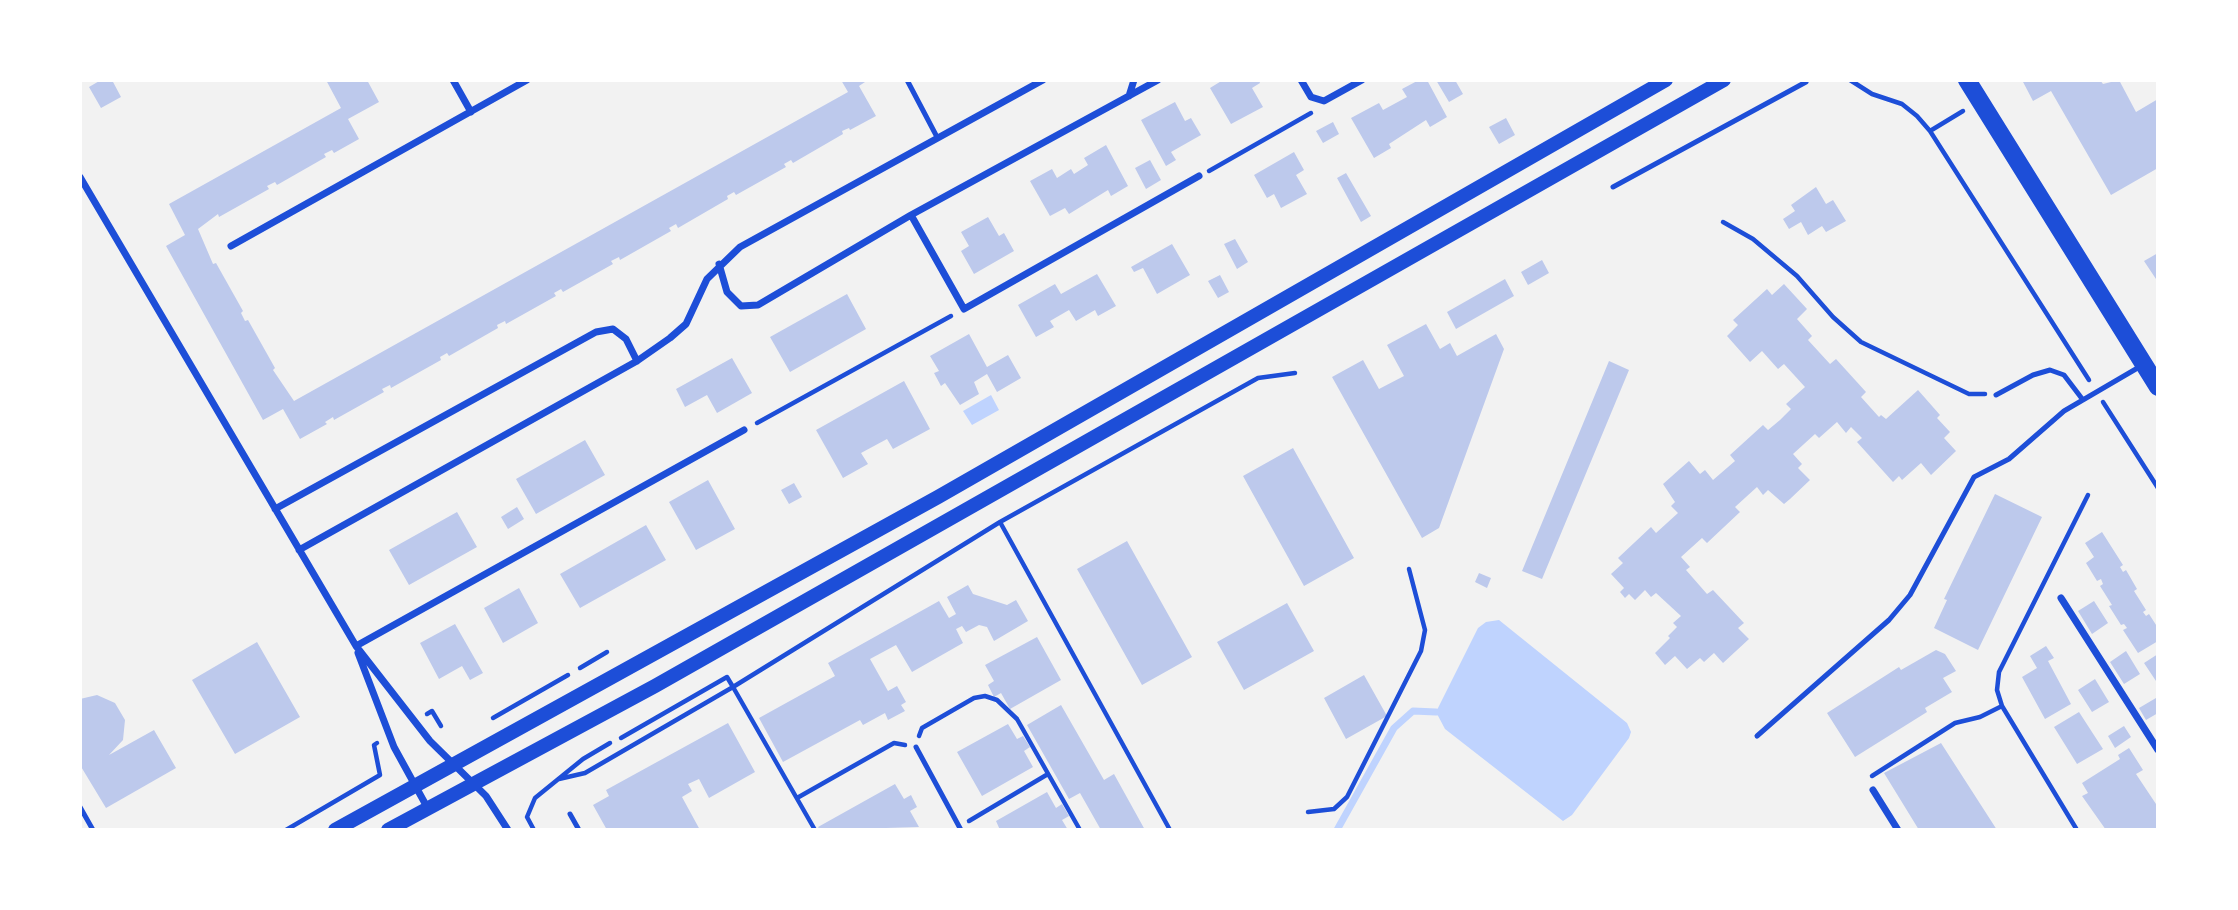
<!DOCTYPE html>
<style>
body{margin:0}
#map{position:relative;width:2238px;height:910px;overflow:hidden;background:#f2f2f2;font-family:"Libre Baskerville",serif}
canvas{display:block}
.frame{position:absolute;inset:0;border:82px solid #fff;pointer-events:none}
</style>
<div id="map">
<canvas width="2238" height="910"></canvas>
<div class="frame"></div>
</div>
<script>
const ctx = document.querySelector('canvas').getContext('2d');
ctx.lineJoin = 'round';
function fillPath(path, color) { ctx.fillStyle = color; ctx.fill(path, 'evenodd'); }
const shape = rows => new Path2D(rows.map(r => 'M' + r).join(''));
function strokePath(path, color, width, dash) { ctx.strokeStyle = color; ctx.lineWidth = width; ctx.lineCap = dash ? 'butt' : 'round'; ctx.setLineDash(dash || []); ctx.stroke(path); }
const water = shape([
 [991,395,999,410,972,425,963,411],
 [1499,620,1627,723,1631,732,1629,738,1572,815,1563,821,1445,729,1436,712,1478,628,1486,622]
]);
const stream = shape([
 [1337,830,1394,728,1413,711,1436,712]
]);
const building = shape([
 [101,80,112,80,121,97,101,108,89,87],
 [326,80,367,80,379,102,348,119,359,139,334,153,332,150,324,154,326,157,277,185,275,182,267,186,269,189,219,217,218,214,198,229,213,264,216,263,243,311,241,313,245,321,248,320,275,368,273,370,294,401,848,92,841,80,868,80,859,86,876,116,850,130,849,128,842,131,843,134,793,163,791,160,784,164,786,167,736,195,734,192,727,196,728,199,678,228,676,224,669,228,671,231,620,260,619,257,611,261,613,264,563,292,561,289,554,293,556,296,506,324,505,321,497,325,498,328,449,356,447,353,440,357,441,360,391,388,390,385,382,389,384,392,334,420,333,417,325,422,327,424,300,439,283,409,263,420,166,246,185,235,169,204,341,108],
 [1223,80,1259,80,1260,83,1252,88,1263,107,1231,124,1210,88],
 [1419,80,1427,80,1447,117,1430,127,1426,120,1389,144,1391,148,1374,158,1351,118,1379,103,1383,110,1407,97,1402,89],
 [1436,80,1455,80,1463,94,1449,102],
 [2022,80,2100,80,2103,84,2119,80,2136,112,2158,99,2158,168,2111,195,2051,91,2033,101],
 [1175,102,1185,121,1191,118,1201,135,1171,152,1176,160,1166,166,1141,120],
 [1506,118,1515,135,1499,144,1489,127],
 [1333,122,1339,134,1323,143,1316,131],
 [1106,145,1128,186,1111,196,1108,190,1069,214,1065,208,1050,216,1030,181,1052,169,1057,178,1071,169,1074,174,1088,165,1084,158],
 [1294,152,1304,170,1296,175,1307,194,1281,208,1274,194,1267,198,1254,175],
 [1150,160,1161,180,1146,189,1135,168],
 [1346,173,1371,216,1361,222,1337,178],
 [1816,187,1826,204,1833,200,1846,221,1826,232,1822,226,1808,235,1801,222,1789,229,1783,219,1795,211,1791,205],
 [988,217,999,236,1004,233,1014,251,974,274,961,251,969,246,961,232],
 [1235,239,1248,262,1237,269,1224,244],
 [1172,244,1190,275,1157,294,1143,268,1134,272,1131,267],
 [2158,253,2158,282,2144,261],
 [1542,260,1549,273,1528,285,1521,272],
 [1097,274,1116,306,1098,316,1095,310,1076,321,1069,310,1050,321,1054,327,1036,337,1018,305,1055,284,1061,294],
 [1220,275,1229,292,1218,298,1208,281],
 [1505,279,1514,296,1456,329,1447,312],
 [1784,284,1807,309,1797,319,1812,336,1808,340,1830,364,1836,359,1866,392,1861,397,1879,417,1881,415,1886,419,1918,390,1940,415,1937,418,1950,432,1944,438,1956,451,1931,475,1921,463,1902,480,1899,476,1893,482,1857,442,1862,438,1851,427,1846,433,1837,422,1819,438,1815,434,1793,454,1802,464,1798,468,1810,480,1790,499,1784,504,1768,490,1763,495,1757,487,1735,507,1740,512,1707,543,1702,538,1681,557,1690,567,1686,570,1707,594,1713,590,1744,623,1738,628,1749,639,1723,663,1714,653,1704,662,1700,658,1687,669,1675,656,1665,665,1655,653,1670,638,1668,636,1677,627,1673,623,1681,616,1656,593,1651,597,1645,590,1635,600,1629,594,1625,598,1620,592,1624,588,1611,574,1623,563,1618,558,1651,527,1656,533,1678,513,1671,506,1675,502,1663,484,1689,461,1700,474,1705,470,1713,480,1735,461,1730,455,1763,425,1768,430,1780,420,1791,409,1786,404,1805,387,1784,364,1778,369,1762,351,1750,362,1727,336,1738,325,1733,320,1767,289,1772,295],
 [847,294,866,329,790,372,770,337],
 [1426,324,1440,349,1450,343,1457,356,1496,334,1504,349,1439,528,1422,538,1332,377,1363,360,1379,389,1404,376,1387,345],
 [969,334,987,367,1008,355,1021,378,997,392,987,374,974,382,979,394,960,405,945,383,941,386,934,373,939,371,930,356],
 [732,358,752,393,717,413,707,395,685,407,676,389],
 [1609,361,1629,370,1542,579,1522,571],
 [904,381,930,429,893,449,887,439,861,453,868,464,843,478,816,430],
 [585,440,605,475,536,514,516,479],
 [1293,448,1354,558,1304,586,1243,476],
 [708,480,735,529,696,550,669,502],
 [794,483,802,497,789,504,781,490],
 [1995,494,2042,517,1978,650,1934,628,1947,600,1944,599],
 [517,507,524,519,508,529,501,517],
 [457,512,477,547,409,585,389,550],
 [646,525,666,560,580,608,560,574],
 [2102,532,2123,565,2120,567,2123,572,2126,570,2137,589,2134,591,2146,610,2143,612,2146,616,2149,614,2158,628,2158,641,2138,653,2123,630,2127,628,2124,624,2121,625,2109,606,2112,605,2100,586,2103,584,2101,579,2097,581,2086,563,2094,557,2085,543],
 [1127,541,1192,657,1142,685,1077,569],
 [1479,573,1491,578,1487,588,1475,582],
 [968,585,973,594,1007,605,1016,600,1028,621,994,641,987,627,979,625,966,632,962,626,956,629,963,643,912,672,896,645,870,659,888,691,897,686,906,702,901,705,905,711,888,720,885,713,863,725,860,720,783,762,759,718,835,676,828,663,939,601,949,618,956,614,947,597],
 [519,588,538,623,503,643,484,608],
 [2094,601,2108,623,2092,634,2078,611],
 [1287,603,1314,651,1244,690,1217,642],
 [455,624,483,673,470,680,462,666,439,679,420,643],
 [1037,637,1061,680,1010,709,1001,693,994,697,988,685,994,681,985,665],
 [257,642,300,717,235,754,192,680],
 [2046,646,2054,658,2048,661,2071,704,2045,719,2022,677,2037,668,2030,656],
 [1936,650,1945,654,1956,671,1943,678,1952,692,1925,708,1927,712,1855,757,1827,713,1899,667,1901,670],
 [2126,651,2140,674,2124,684,2110,662],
 [2158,654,2158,680,2156,681,2144,663],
 [1364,675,1387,716,1346,739,1324,698],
 [2095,679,2109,702,2092,712,2078,690],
 [97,695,115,703,125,720,123,740,109,755,154,730,176,768,106,808,80,765,80,699],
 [2156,698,2158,713,2146,720,2139,708],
 [1061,705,1104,780,1114,774,1145,830,1101,830,1080,793,1069,799,1027,725],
 [2079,712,2103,749,2077,764,2054,727],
 [728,723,755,772,709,798,699,779,688,784,692,791,682,797,700,830,607,830,593,805,609,796,606,790],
 [1008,724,1017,739,1023,736,1030,747,1024,751,1033,767,982,796,957,752],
 [2124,726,2131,737,2115,748,2108,736],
 [1941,743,1997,830,1919,830,1884,773],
 [2129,748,2143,770,2136,774,2158,807,2158,830,2106,830,2082,796,2088,793,2082,783,2120,759,2118,755],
 [895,784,904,799,911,795,917,807,910,811,919,827,820,830,818,827],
 [1047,792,1056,808,1062,804,1069,816,1062,820,1068,830,1000,830,996,821]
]);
const path = shape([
 [1850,80,1872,94,1902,104,1917,116,1930,131],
 [1963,111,1930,131,2089,380],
 [1209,171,1311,113],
 [1723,222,1753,239,1797,276,1833,317,1861,342,1969,394,1985,394],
 [2103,402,2158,488],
 [757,423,951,316],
 [1000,522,1170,830],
 [580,668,607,652],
 [427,714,432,711,441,726],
 [493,718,568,675],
 [919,736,922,728,974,698,985,696,997,700,1017,719,1080,830],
 [621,738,727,677,733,687,1000,522,1258,378,1295,373],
 [1872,776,1955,723,1980,717,2002,706],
 [559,779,585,773,733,687,815,830],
 [797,798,894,743,905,745],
 [1308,812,1334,809,1347,797,1421,651,1425,630,1409,569],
 [969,821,1048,774],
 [286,830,380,775,374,745,377,743],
 [534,830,527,817,535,798,583,759,610,743],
 [2077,830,2002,706,1997,690,1999,672,2088,495]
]);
const service = shape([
 [907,80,937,137],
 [1613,187,1806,82],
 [1996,395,2033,375,2050,370,2064,375,2083,400],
 [1757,736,1889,620,1910,595,1974,477,2009,459,2064,411,2141,366],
 [916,747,961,830],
 [80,807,93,830],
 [570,814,579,830]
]);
const minor = shape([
 [453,80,471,112],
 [1301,80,1311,97,1324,101,1362,80],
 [1129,96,1134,80],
 [80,177,356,646,430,741,486,796,508,830],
 [911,215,964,309,1199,176],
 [231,246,527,80],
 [719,264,727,292,741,306,758,305,911,215,1158,80],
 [275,509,596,332,613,329,626,339,637,361],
 [299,550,637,361,670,338,686,324,707,279,740,247,1043,80],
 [2061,598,2158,750],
 [356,646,744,430],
 [358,653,394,747,427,807],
 [1873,790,1898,830]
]);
const secondary = shape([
 [335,830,938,497,1666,80],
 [388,830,655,686,1724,80]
]);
const primary = shape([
 [1967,80,2158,387]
]);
fillPath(water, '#bfd3fe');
strokePath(stream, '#bfd3fe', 7);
fillPath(building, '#bdc9ec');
strokePath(path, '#1d4ed8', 4.5);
strokePath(service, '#1d4ed8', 5);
strokePath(minor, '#1d4ed8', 7);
strokePath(secondary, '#1d4ed8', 14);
strokePath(primary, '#1d4ed8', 18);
</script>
